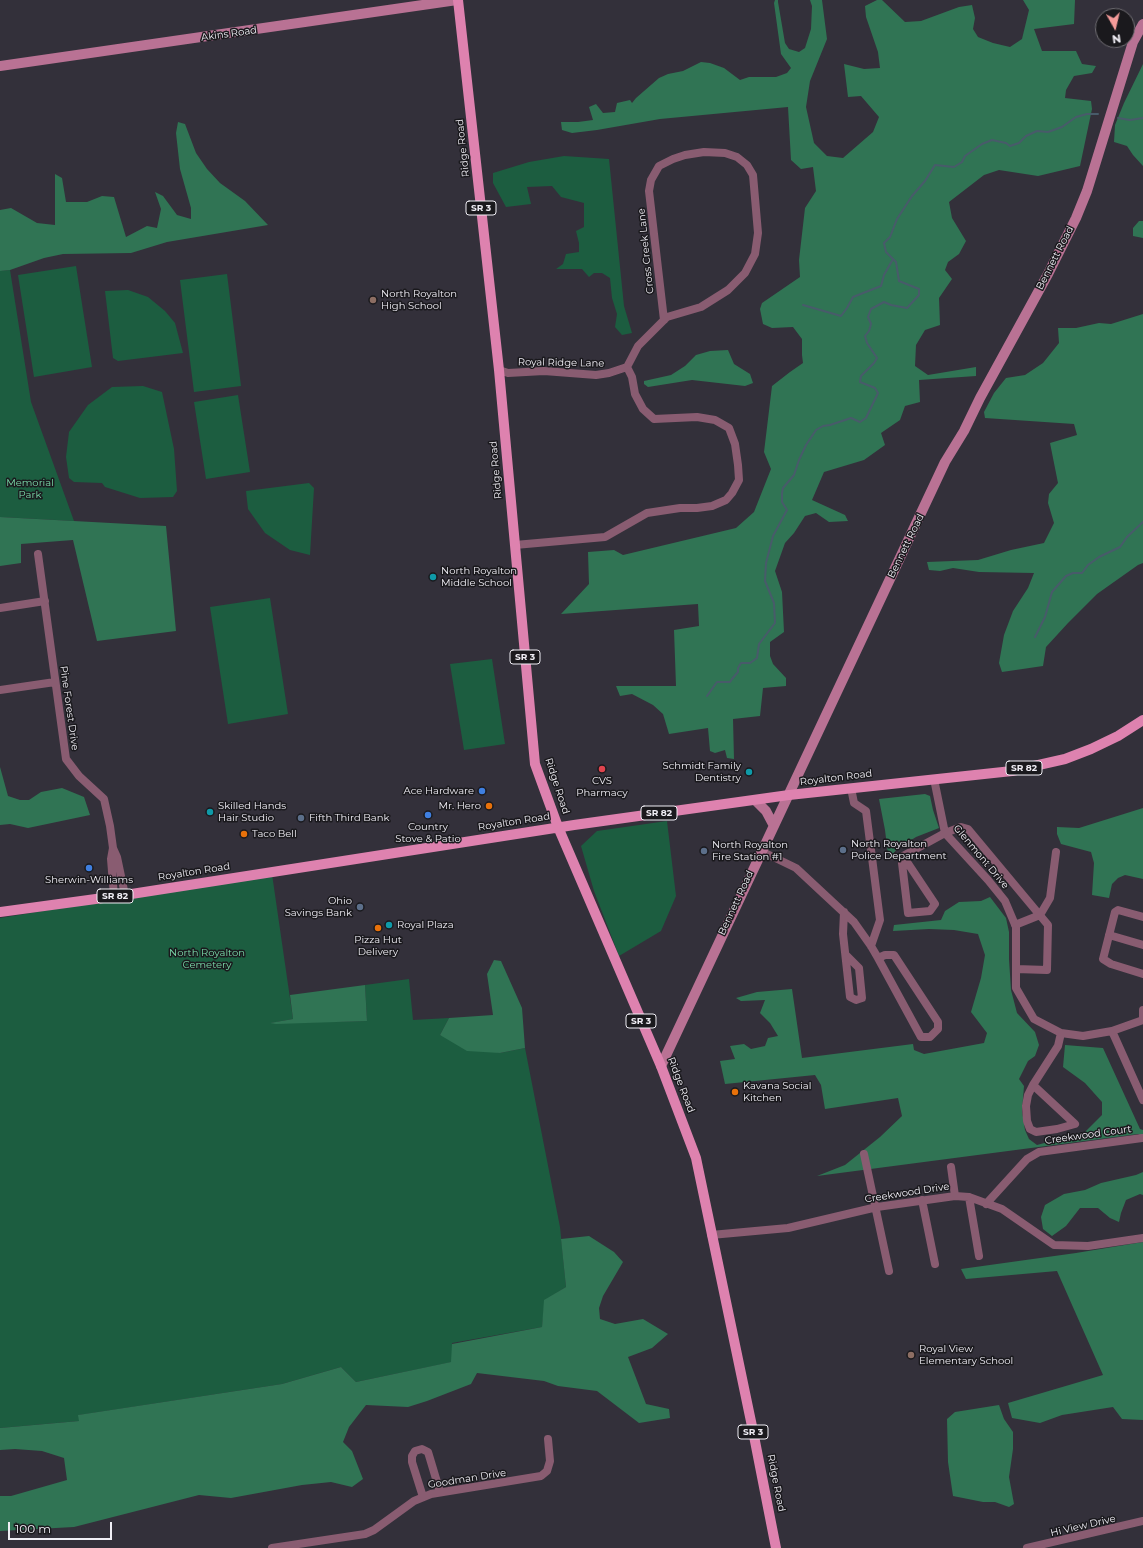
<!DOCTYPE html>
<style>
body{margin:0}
#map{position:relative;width:1143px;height:1548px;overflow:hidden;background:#33303a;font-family:Montserrat,sans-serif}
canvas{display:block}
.north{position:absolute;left:1095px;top:8px;width:40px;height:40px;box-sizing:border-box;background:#1a191d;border:1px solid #706e73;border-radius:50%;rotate:172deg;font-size:11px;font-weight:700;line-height:16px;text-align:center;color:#f0eef5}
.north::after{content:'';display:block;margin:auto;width:14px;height:18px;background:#f59b9a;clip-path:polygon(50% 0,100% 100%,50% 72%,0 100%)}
.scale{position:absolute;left:8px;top:1522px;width:104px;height:18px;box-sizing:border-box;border:2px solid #f0eef5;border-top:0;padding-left:5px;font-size:12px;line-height:14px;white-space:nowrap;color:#f0eef5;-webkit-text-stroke:3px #1a191d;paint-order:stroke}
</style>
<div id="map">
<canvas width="1143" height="1548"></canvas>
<div class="north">N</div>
<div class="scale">100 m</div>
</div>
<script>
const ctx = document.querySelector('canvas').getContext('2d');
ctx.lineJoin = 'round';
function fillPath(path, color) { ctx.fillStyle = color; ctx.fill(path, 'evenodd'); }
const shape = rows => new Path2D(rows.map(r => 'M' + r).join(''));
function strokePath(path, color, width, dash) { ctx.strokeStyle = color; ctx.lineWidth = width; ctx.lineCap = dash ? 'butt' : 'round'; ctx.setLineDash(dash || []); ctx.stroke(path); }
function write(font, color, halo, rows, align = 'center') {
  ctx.font = font + ' Montserrat,sans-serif'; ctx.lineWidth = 3; ctx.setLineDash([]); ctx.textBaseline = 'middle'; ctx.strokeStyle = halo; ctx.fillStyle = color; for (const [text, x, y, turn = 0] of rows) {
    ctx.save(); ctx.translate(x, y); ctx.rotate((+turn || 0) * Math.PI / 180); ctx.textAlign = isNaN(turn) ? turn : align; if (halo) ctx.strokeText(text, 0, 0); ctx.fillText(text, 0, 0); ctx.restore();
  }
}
const green = shape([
 [564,156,609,159,624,306,632,333,622,335,615,327,617,314,612,298,610,278,602,273,594,273,589,277,582,269,556,269,563,264,566,254,579,252,579,243,576,231,584,227,584,203,561,197,552,186,527,187,531,204,506,207,493,183,493,173,529,162],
 [76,266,92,367,34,377,18,275],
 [10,270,31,402,74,521,0,517,0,271],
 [227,274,241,386,194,392,180,280],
 [128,290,148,297,165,311,175,323,183,353,118,361,113,358,105,291],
 [143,386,162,392,174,449,177,491,173,497,140,498,105,487,102,483,74,482,69,478,66,457,69,432,88,405,112,387],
 [238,395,250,472,206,479,194,402],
 [309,483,314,488,310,555,290,550,265,533,248,509,246,491],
 [270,598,288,714,228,724,210,607],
 [492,659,505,744,464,750,450,664],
 [667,821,676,896,661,931,619,956,594,891,581,846,597,831],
 [272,874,293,1019,271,1023,367,1021,365,985,409,979,413,1020,449,1018,440,1035,500,1053,525,1048,560,1227,566,1287,545,1300,542,1327,452,1343,452,1362,356,1382,341,1367,282,1384,79,1415,79,1421,0,1428,0,918]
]);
const forest = shape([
 [775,0,778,0,778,2,785,43,789,49,799,52,805,48,811,29,812,6,810,0,822,0,827,39,810,81,806,107,814,143,827,156,843,158,873,132,879,117,861,96,848,97,844,64,864,69,880,68,878,52,866,17,865,6,877,0,882,0,905,22,921,21,959,7,972,5,975,18,973,29,978,37,993,43,1010,47,1022,39,1029,10,1023,0,1075,0,1074,24,1034,29,1042,51,1076,51,1082,64,1096,66,1092,73,1074,76,1066,90,1065,98,1091,101,1092,109,1080,166,1038,176,999,170,984,175,949,202,952,218,966,241,959,254,948,262,945,270,952,279,939,298,940,325,925,330,916,345,915,366,928,375,976,367,976,376,919,380,920,402,905,406,900,420,881,433,885,445,864,460,824,472,812,500,845,515,848,521,829,522,816,513,805,516,794,533,785,543,775,571,782,592,784,632,770,642,770,656,773,664,786,678,786,686,763,688,760,716,733,719,734,759,727,758,725,750,715,753,710,751,708,728,669,734,663,714,653,705,632,694,620,696,616,686,676,686,674,630,699,626,698,604,561,614,589,584,588,552,614,550,623,555,736,528,754,512,771,469,764,452,772,386,790,372,803,363,802,355,802,339,793,327,772,328,763,324,760,309,762,303,800,277,799,260,805,208,816,191,813,167,801,169,791,160,788,107,660,119,597,130,572,133,562,130,561,122,578,122,593,120,589,107,596,104,603,113,615,112,617,103,630,100,632,103,636,98,659,78,668,74,683,71,701,62,710,63,724,68,740,80,749,77,776,77,787,73,791,68,781,54,774,3],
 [1143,64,1143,166,1133,155,1127,146,1114,142,1115,125,1124,103],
 [178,122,185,124,196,153,207,169,220,183,245,201,268,225,167,242,131,253,63,254,44,258,10,270,0,271,0,210,11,208,37,223,55,225,55,174,62,178,66,202,87,202,102,196,114,197,126,237,147,226,157,228,161,209,155,192,163,196,177,215,191,219,191,208,180,169,176,133],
 [1139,221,1143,221,1143,238,1133,236,1133,228],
 [1143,314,1143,563,1138,565,1097,594,1068,623,1046,647,1043,666,1002,672,999,663,1004,635,1013,611,1028,588,1034,573,979,572,953,568,940,571,929,570,927,562,978,560,1011,550,1044,543,1054,523,1048,503,1049,494,1058,483,1050,443,1077,435,1074,424,985,418,984,412,994,393,1006,378,1025,375,1043,363,1059,343,1058,328,1076,328,1099,323,1111,324],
 [728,350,734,364,750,374,753,383,745,386,692,380,648,387,644,384,644,381,671,375,685,366,696,355,710,351],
 [0,517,166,526,176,631,97,641,73,540,21,544,21,563,0,566],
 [0,767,8,796,20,800,29,800,41,792,62,788,84,797,90,815,28,828,10,824,0,825],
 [925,794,930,796,933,810,939,828,916,837,897,849,891,856,888,854,885,830,879,799],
 [1143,808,1143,879,1125,875,1118,878,1112,884,1109,898,1092,895,1094,863,1091,852,1061,844,1057,834,1057,827,1079,828],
 [990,897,1006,918,1009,932,1009,959,1011,990,1017,1013,1035,1032,1039,1045,1035,1056,1028,1061,1019,1079,1024,1086,1022,1111,1025,1130,1029,1139,1037,1145,1085,1132,1102,1115,1102,1102,1085,1083,1063,1067,1065,1045,1103,1048,1140,1129,1143,1130,1143,1137,1138,1134,817,1176,845,1165,880,1137,902,1116,898,1098,825,1109,821,1085,815,1075,725,1084,720,1061,735,1059,730,1046,744,1044,751,1049,765,1046,768,1038,778,1036,770,1023,760,1013,765,1000,741,1001,736,998,757,992,792,989,802,1058,913,1044,914,1050,924,1054,984,1043,987,1033,971,1012,981,978,985,955,978,934,954,930,929,929,893,931,894,925,941,920,945,911,959,902,981,901],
 [494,960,501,961,522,1008,525,1048,500,1053,467,1051,440,1035,449,1018,493,1015,487,974],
 [365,985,367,1021,276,1024,270,1023,293,1019,290,995],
 [1143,1172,1143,1195,1140,1194,1126,1200,1121,1213,1119,1222,1110,1218,1098,1208,1080,1208,1066,1226,1052,1236,1043,1229,1041,1217,1045,1205,1064,1194,1085,1190,1101,1183,1136,1175],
 [589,1236,614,1252,623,1262,603,1296,599,1308,600,1319,615,1324,643,1319,668,1334,652,1348,628,1357,646,1404,669,1409,670,1418,639,1423,597,1391,558,1386,544,1381,477,1373,471,1384,427,1401,408,1407,366,1405,349,1427,343,1442,352,1451,363,1479,352,1487,331,1482,302,1485,231,1498,199,1495,74,1527,0,1531,0,1496,11,1496,67,1480,64,1458,42,1451,15,1449,0,1450,0,1428,79,1421,78,1415,282,1384,341,1367,356,1382,451,1362,452,1344,542,1327,544,1300,566,1287,561,1239],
 [1143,1242,1143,1420,1122,1419,1113,1407,1062,1415,1040,1423,1012,1418,1008,1403,1103,1375,1057,1271,966,1279,961,1269,1076,1253],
 [999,1405,1004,1419,1013,1432,1013,1449,1009,1477,1014,1504,1009,1507,995,1502,983,1502,953,1496,948,1462,947,1419,955,1412]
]);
const stream = shape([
 [1118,118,1130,120,1143,118],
 [803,305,841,316,847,308,853,297,881,286,884,275,893,259],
 [1035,637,1045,617,1052,592,1066,576,1073,573,1082,573,1088,565,1099,557,1120,547,1127,537,1143,522],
 [707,696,717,682,730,682,732,679,738,672,738,668,741,663,750,663,757,658,759,644,775,623,774,603,765,581,766,563,773,536,787,510,782,502,782,493,783,488,794,475,799,460,806,445,816,430,823,426,830,425,851,418,860,422,866,418,878,393,875,388,860,382,861,376,874,363,877,358,867,343,865,336,869,331,871,324,868,317,871,309,884,302,891,305,907,308,919,295,919,289,899,281,896,262,886,252,884,243,890,237,897,219,912,196,925,181,935,165,954,167,962,162,965,156,982,144,992,140,1006,143,1010,146,1019,143,1026,136,1037,131,1048,132,1062,127,1076,117,1087,114,1098,114]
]);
const street = shape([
 [499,370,508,373,544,371,596,375,609,373,627,367,638,346,667,317,701,307,728,290,745,273,755,254,758,233,753,175,747,165,737,157,725,153,704,152,685,155,673,159,659,166,651,180,649,191,664,320],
 [515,545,605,537,647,513,680,508,697,508,712,506,726,500,732,493,739,480,738,465,735,444,729,428,715,420,697,417,654,419,643,409,635,394,632,377,627,367],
 [38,554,66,759,79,776,104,799,110,826,113,848,111,859,114,896],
 [0,608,45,601],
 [0,690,55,682],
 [934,779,945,833,988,880,1005,901,1016,927,1016,988,1034,1019,1061,1033,1083,1036,1112,1031,1143,1020],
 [851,788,854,803,866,811,880,920,871,946],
 [113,848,117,857,125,895],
 [761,851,796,868,854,922,871,946,878,958,921,1037,930,1037,938,1029,938,1022,894,955,885,955,878,958],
 [903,856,935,904,930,911,908,913,902,863,903,856,945,833,961,827,968,829,1048,925,1047,970,1016,969],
 [844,912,843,934,850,997,856,1000,862,998,859,968,847,956],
 [1143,917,1118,910,1115,912,1103,959,1111,964,1143,974],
 [1015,925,1040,915,1050,898,1056,852],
 [1109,935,1143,945],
 [1143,1020,1143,1010],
 [1112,1031,1143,1100],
 [1033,1085,1075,1124,1057,1129,1036,1132,1030,1129,1027,1121,1026,1106,1028,1095,1033,1085,1058,1046,1061,1033],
 [864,1154,889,1271],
 [951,1167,955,1196],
 [969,1197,979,1256],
 [922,1200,935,1264],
 [986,1204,1027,1159,1039,1152,1142,1138],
 [711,1235,788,1228,877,1207,955,1196,969,1197,1002,1209,1054,1245,1088,1246,1143,1238],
 [423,1497,412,1462,412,1456,415,1451,422,1449,428,1452,440,1492],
 [272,1548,365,1534,374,1530,414,1501,431,1494,541,1476,547,1471,550,1461,548,1439],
 [1027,1548,1143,1521]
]);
const secondary = shape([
 [0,66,457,0],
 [755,800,766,811,774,826],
 [661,1066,945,462,964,431,980,398,1048,274,1076,218,1087,191,1133,42,1143,24]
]);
const primary = shape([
 [458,0,499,370,535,764,558,827,661,1066,696,1158,753,1431,776,1548],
 [0,912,125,895,574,825,789,795,1012,771,1065,759,1091,749,1118,736,1143,720]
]);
const markers = [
 [373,300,4,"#8d6e63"],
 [433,577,4,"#0f9aa8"],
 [602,769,4,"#e0444e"],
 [749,772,4,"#0f9aa8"],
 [482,791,4,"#3f7fe0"],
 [489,806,4,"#e8710a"],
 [210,812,4,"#0f9aa8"],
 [428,815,4,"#3f7fe0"],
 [301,818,4,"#5c6f8a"],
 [244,834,4,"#e8710a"],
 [843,850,4,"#5c6f8a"],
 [704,851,4,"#5c6f8a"],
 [89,868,4,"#3f7fe0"],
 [360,907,4,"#5c6f8a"],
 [389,925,4,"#0f9aa8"],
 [378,928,4,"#e8710a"],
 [735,1092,4,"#e8710a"],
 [911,1355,4,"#8d6e63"]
];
const shields = [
 [481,208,30],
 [525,657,30],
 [1024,768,36],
 [659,813,36],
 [115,896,36],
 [641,1021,30],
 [753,1432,30]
];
const shieldNames = [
 ["SR 3",481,208],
 ["SR 3",525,657],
 ["SR 82",1024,768],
 ["SR 82",659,813],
 ["SR 82",115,896],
 ["SR 3",641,1021],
 ["SR 3",753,1432]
];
const streetNames = [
 ["Akins Road",229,34,-8],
 ["Ridge Road",463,148,-96],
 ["Cross Creek Lane",646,251,-96],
 ["Bennett Road",1055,258,-63],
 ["Royal Ridge Lane",561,363,1],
 ["Ridge Road",496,470,-95],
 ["Bennett Road",906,546,-64],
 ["Pine Forest Drive",69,708,82],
 ["Royalton Road",836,778,-7],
 ["Ridge Road",557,786,72],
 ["Royalton Road",514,822,-9],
 ["Glenmont Drive",981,857,50],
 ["Royalton Road",194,872,-9],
 ["Bennett Road",736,903,-65],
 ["Ridge Road",681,1085,69],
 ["Creekwood Court",1088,1135,-8],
 ["Creekwood Drive",907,1193,-9],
 ["Goodman Drive",467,1479,-9],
 ["Ridge Road",776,1483,79],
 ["Hi View Drive",1083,1526,-13]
];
const poiNames = [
 ["North Royalton",381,294],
 ["High School",381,306],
 ["North Royalton",441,571],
 ["Middle School",441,583],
 ["Schmidt Family",741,766,"right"],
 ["Dentistry",741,778,"right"],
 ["CVS",602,781,"center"],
 ["Pharmacy",602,793,"center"],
 ["Ace Hardware",474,791,"right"],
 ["Skilled Hands",218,806],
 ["Hair Studio",218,818],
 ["Mr. Hero",481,806,"right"],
 ["Fifth Third Bank",309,818],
 ["Country",428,827,"center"],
 ["Stove & Patio",428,839,"center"],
 ["Taco Bell",252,834],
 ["North Royalton",851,844],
 ["Police Department",851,856],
 ["North Royalton",712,845],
 ["Fire Station #1",712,857],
 ["Sherwin-Williams",89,880,"center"],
 ["Ohio",352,901,"right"],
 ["Savings Bank",352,913,"right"],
 ["Royal Plaza",397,925],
 ["Pizza Hut",378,940,"center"],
 ["Delivery",378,952,"center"],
 ["Kavana Social",743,1086],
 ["Kitchen",743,1098],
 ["Royal View",919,1349],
 ["Elementary School",919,1361]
];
const parkNames = [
 ["Memorial",30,483],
 ["Park",30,495],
 ["North Royalton",207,953],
 ["Cemetery",207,965]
];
fillPath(green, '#1c5d40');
fillPath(forest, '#307454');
strokePath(stream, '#485b6a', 2);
strokePath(street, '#895c71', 8);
strokePath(secondary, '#b97294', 10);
strokePath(primary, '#de82af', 10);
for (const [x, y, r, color] of markers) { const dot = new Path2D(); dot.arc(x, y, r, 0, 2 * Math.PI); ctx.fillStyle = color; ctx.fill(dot); strokePath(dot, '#1a191d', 1.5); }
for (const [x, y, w] of shields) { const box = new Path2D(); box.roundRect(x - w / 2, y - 7, w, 14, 3); ctx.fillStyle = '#1a191d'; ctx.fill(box); strokePath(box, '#f0eef5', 1); }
write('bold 9px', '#f0eef5', null, shieldNames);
write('10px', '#f0eef5', '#1a191d', streetNames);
write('10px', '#f0eef5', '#1a191d', poiNames, 'left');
write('10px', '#7bdcab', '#1a191d', parkNames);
</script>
